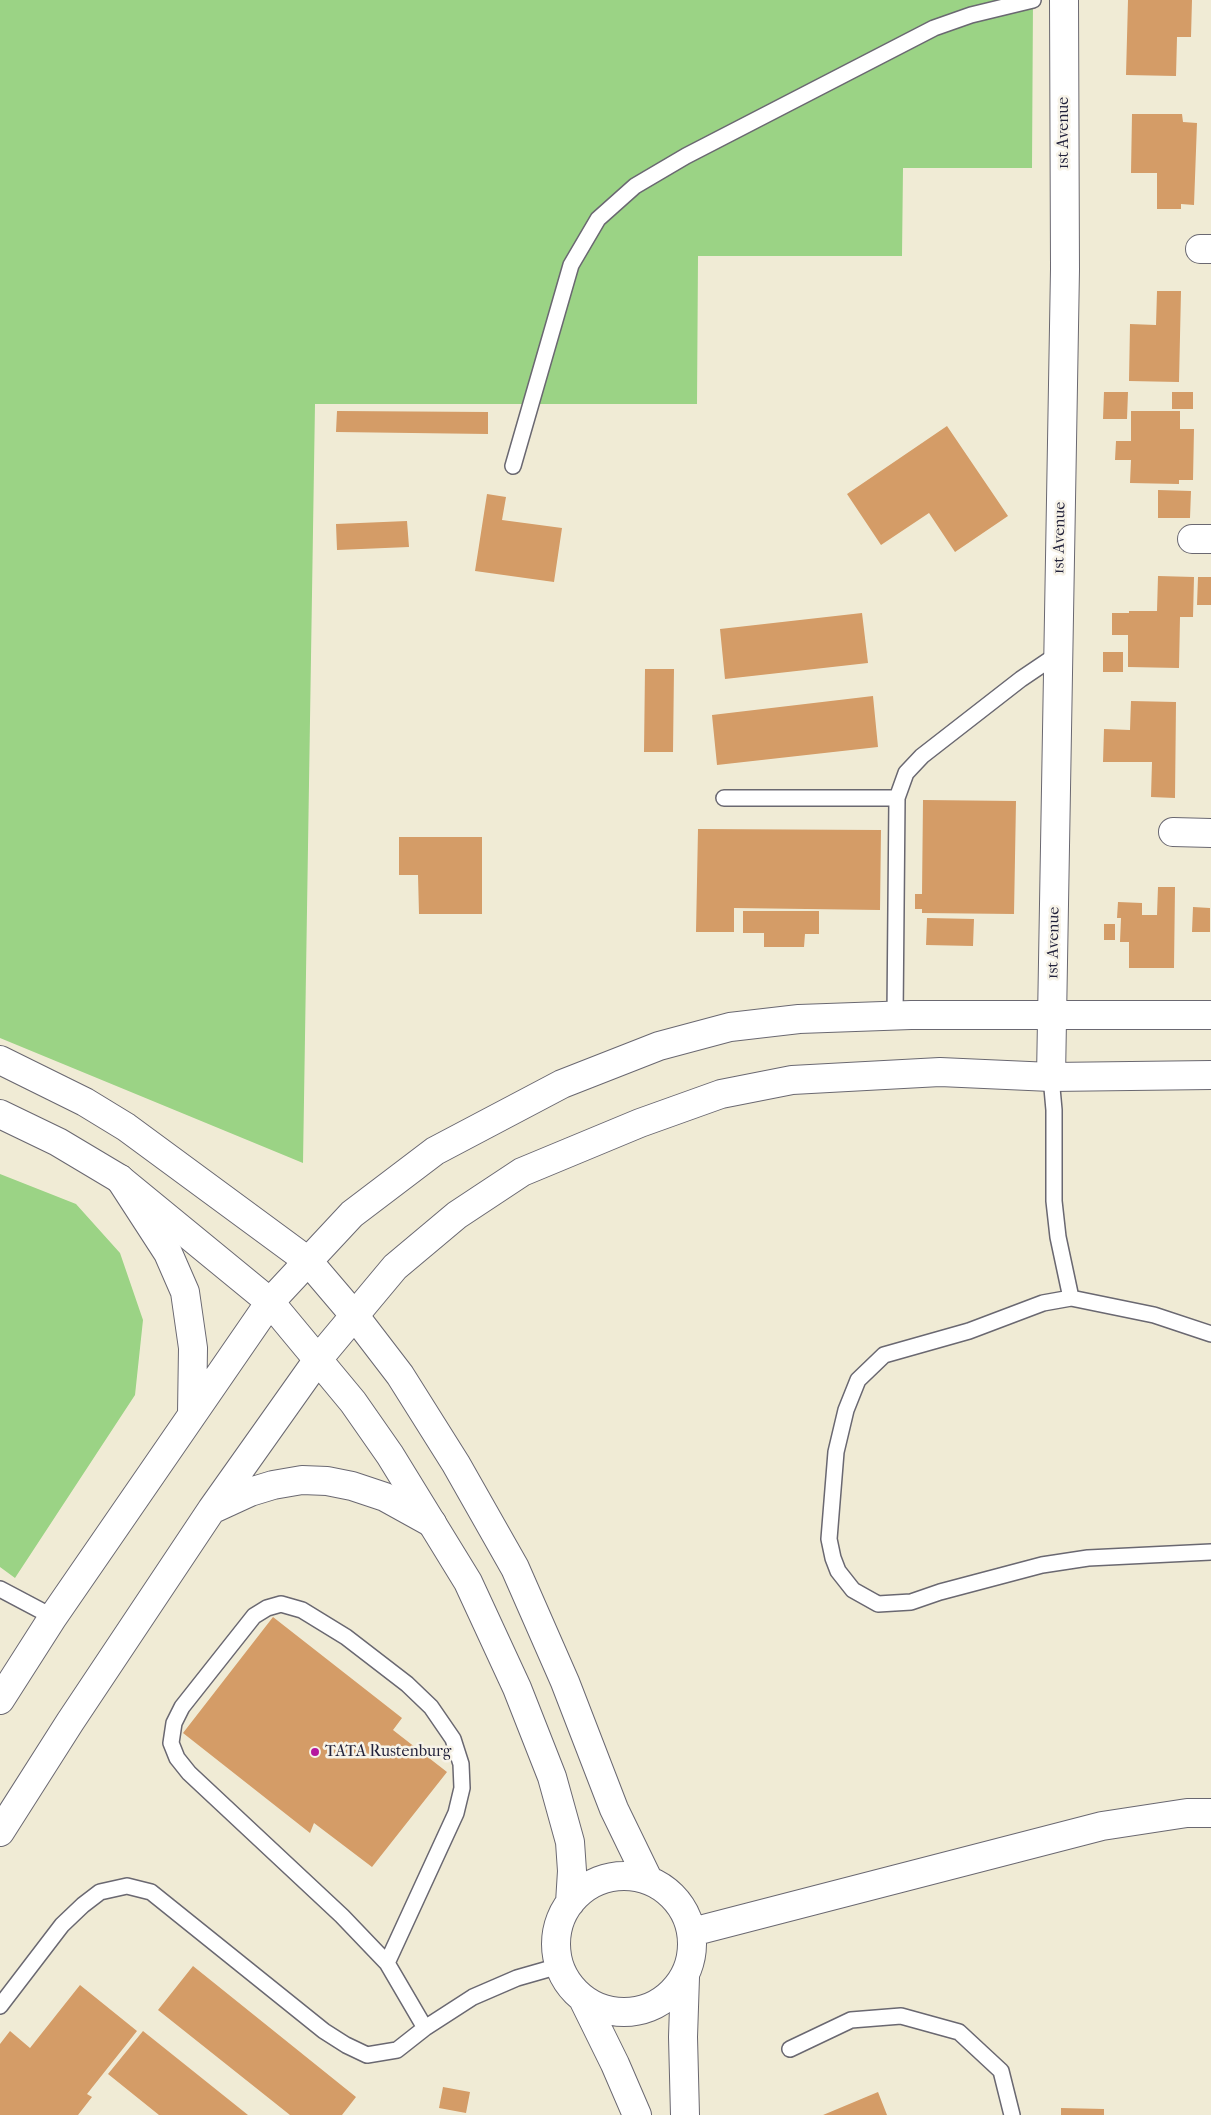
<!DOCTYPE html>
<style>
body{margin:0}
canvas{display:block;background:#f0ebd5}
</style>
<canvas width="1211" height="2115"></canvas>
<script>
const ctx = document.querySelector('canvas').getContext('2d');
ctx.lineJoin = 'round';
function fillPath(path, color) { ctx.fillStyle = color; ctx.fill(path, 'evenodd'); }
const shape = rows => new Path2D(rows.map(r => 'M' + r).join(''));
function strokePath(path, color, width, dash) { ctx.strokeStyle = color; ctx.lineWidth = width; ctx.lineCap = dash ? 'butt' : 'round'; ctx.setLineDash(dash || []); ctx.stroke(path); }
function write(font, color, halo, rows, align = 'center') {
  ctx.font = font + ' "IM FELL French Canon",serif'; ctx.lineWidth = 5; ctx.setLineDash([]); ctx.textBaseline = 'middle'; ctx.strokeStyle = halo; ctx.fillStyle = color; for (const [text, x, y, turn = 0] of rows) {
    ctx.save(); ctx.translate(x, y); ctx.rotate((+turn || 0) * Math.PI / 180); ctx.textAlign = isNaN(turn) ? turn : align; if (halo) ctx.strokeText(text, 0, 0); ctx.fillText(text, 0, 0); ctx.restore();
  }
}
const green = shape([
 [0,0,1033,0,1032,168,903,168,902,256,698,256,697,404,315,404,303,1163,0,1038],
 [0,1174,76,1204,120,1253,143,1320,135,1395,15,1578,0,1567]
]);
const building = shape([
 [1128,0,1192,0,1191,37,1177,37,1176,76,1126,75],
 [1132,114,1182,114,1183,122,1197,123,1194,205,1181,204,1181,209,1157,209,1157,173,1131,173],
 [1157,291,1181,291,1179,382,1129,381,1130,324,1156,325],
 [1104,392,1128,392,1127,419,1103,419],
 [1172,392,1193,392,1193,409,1172,409],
 [337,411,488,412,488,434,336,432],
 [1131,411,1180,411,1180,429,1194,429,1193,480,1179,480,1179,484,1130,483,1131,460,1115,460,1116,441,1131,441],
 [947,426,1008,516,955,552,929,513,881,545,847,494],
 [1158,490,1191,491,1190,518,1158,518],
 [487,494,506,497,502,520,562,528,554,582,475,571],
 [407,521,409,547,337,550,336,524],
 [1158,576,1194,577,1193,617,1180,617,1179,668,1128,667,1128,635,1112,635,1112,613,1129,613,1129,611,1157,611],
 [1198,577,1211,577,1211,605,1197,605],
 [862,613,868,663,725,679,720,629],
 [1103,652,1123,652,1123,672,1103,672],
 [645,669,674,669,673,752,644,752],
 [873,696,878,747,717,765,712,715],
 [1131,701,1176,702,1175,798,1151,797,1152,762,1103,762,1104,729,1130,730],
 [923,800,1016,801,1014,914,922,913,922,909,915,909,915,894,922,894],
 [698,829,881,830,880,910,734,908,734,932,696,932],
 [399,837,482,837,482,914,419,914,418,875,399,875],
 [1158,887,1175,887,1174,968,1129,968,1129,942,1120,942,1121,918,1117,918,1118,902,1142,903,1142,915,1157,915],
 [1193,907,1210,908,1210,932,1192,932],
 [743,911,819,911,819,934,805,934,804,947,764,947,764,933,743,933],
 [927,918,974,919,973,946,926,945],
 [1104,924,1115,924,1115,940,1104,940],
 [273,1617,402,1718,393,1730,447,1772,372,1867,314,1823,310,1833,183,1733],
 [193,1966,356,2097,342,2115,290,2115,158,2010],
 [80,1985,137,2031,87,2094,92,2097,78,2115,0,2115,0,2044,10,2031,30,2048],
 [143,2031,248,2115,159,2115,108,2074],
 [443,2087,470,2092,466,2113,439,2108],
 [878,2092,887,2115,823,2115],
 [1061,2108,1104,2109,1104,2115,1061,2115]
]);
const lane = shape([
 [513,466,571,265,598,219,635,186,686,156,934,28,971,15,1033,0],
 [724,798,897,798],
 [895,1016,897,798,906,773,922,756,1021,679,1058,654],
 [1051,1077,1054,1110,1054,1201,1058,1237,1071,1298],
 [1211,1334,1154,1315,1071,1298,1043,1303,969,1331,884,1355,858,1380,846,1410,836,1452,829,1539,833,1558,838,1571,853,1590,878,1604,911,1602,940,1592,1042,1565,1088,1558,1211,1552],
 [0,1589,53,1617],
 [387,1963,456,1813,462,1788,461,1764,453,1739,431,1707,407,1684,346,1637,302,1610,281,1604,267,1608,254,1616,182,1707,174,1723,171,1743,177,1758,189,1773,342,1916,387,1963,425,2028],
 [0,2006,62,1925,83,1905,100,1892,127,1886,151,1892,324,2031,346,2045,367,2055,397,2050,425,2028,473,1997,517,1978,559,1966],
 [790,2049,851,2020,901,2016,959,2032,1001,2071,1012,2115]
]);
const street = shape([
 [1200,249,1211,249],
 [1192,539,1211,539],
 [1173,832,1211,833],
 [0,1060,85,1102,126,1127,308,1261,354,1315,400,1375,456,1464,515,1568,565,1682,614,1809,648,1879],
 [1051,1077,1065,269,1064,0],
 [0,1114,58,1142,120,1179,270,1302,353,1402,390,1455,468,1582,517,1688,552,1777,570,1842,572,1871,570,1903],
 '556 1944a68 68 0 1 1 136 0a68 68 0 1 1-136 0Z',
 [692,1932,1102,1826,1187,1813,1211,1813],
 [685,1977,683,2037,685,2115],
 [584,2001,615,2064,637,2115]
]);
const secondary = shape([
 [120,1179,168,1253,185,1292,193,1348,192,1413],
 [213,1509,250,1492,273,1485,302,1480,327,1481,352,1486,385,1497,432,1523],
 [0,1700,53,1617,270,1302,352,1214,435,1151,562,1084,659,1046,730,1027,799,1019,911,1015,1211,1015],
 [0,1832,70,1722,212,1509,319,1358,395,1267,457,1215,522,1172,640,1123,721,1094,792,1080,940,1072,1051,1077,1211,1075]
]);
const markers = [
 [315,1752,5,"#b5179e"]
];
const streetNames = [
 ["1st Avenue",1064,133,-90],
 ["1st Avenue",1060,538,-89],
 ["1st Avenue",1054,943,-89]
];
const poiNames = [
 ["TATA Rustenburg",325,1752]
];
fillPath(green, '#9bd385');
fillPath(building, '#d49c67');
strokePath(lane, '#6a6871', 18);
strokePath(street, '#6a6871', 30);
strokePath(secondary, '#6a6871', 30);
strokePath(lane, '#fff', 15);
strokePath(street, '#fff', 28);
strokePath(secondary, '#fff', 28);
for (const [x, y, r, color] of markers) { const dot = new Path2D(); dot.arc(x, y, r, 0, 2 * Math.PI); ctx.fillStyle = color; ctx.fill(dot); strokePath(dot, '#f7f3e8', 2); }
write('16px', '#22223b', '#f7f3e8', streetNames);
write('16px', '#22223b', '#f7f3e8', poiNames, 'left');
</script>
